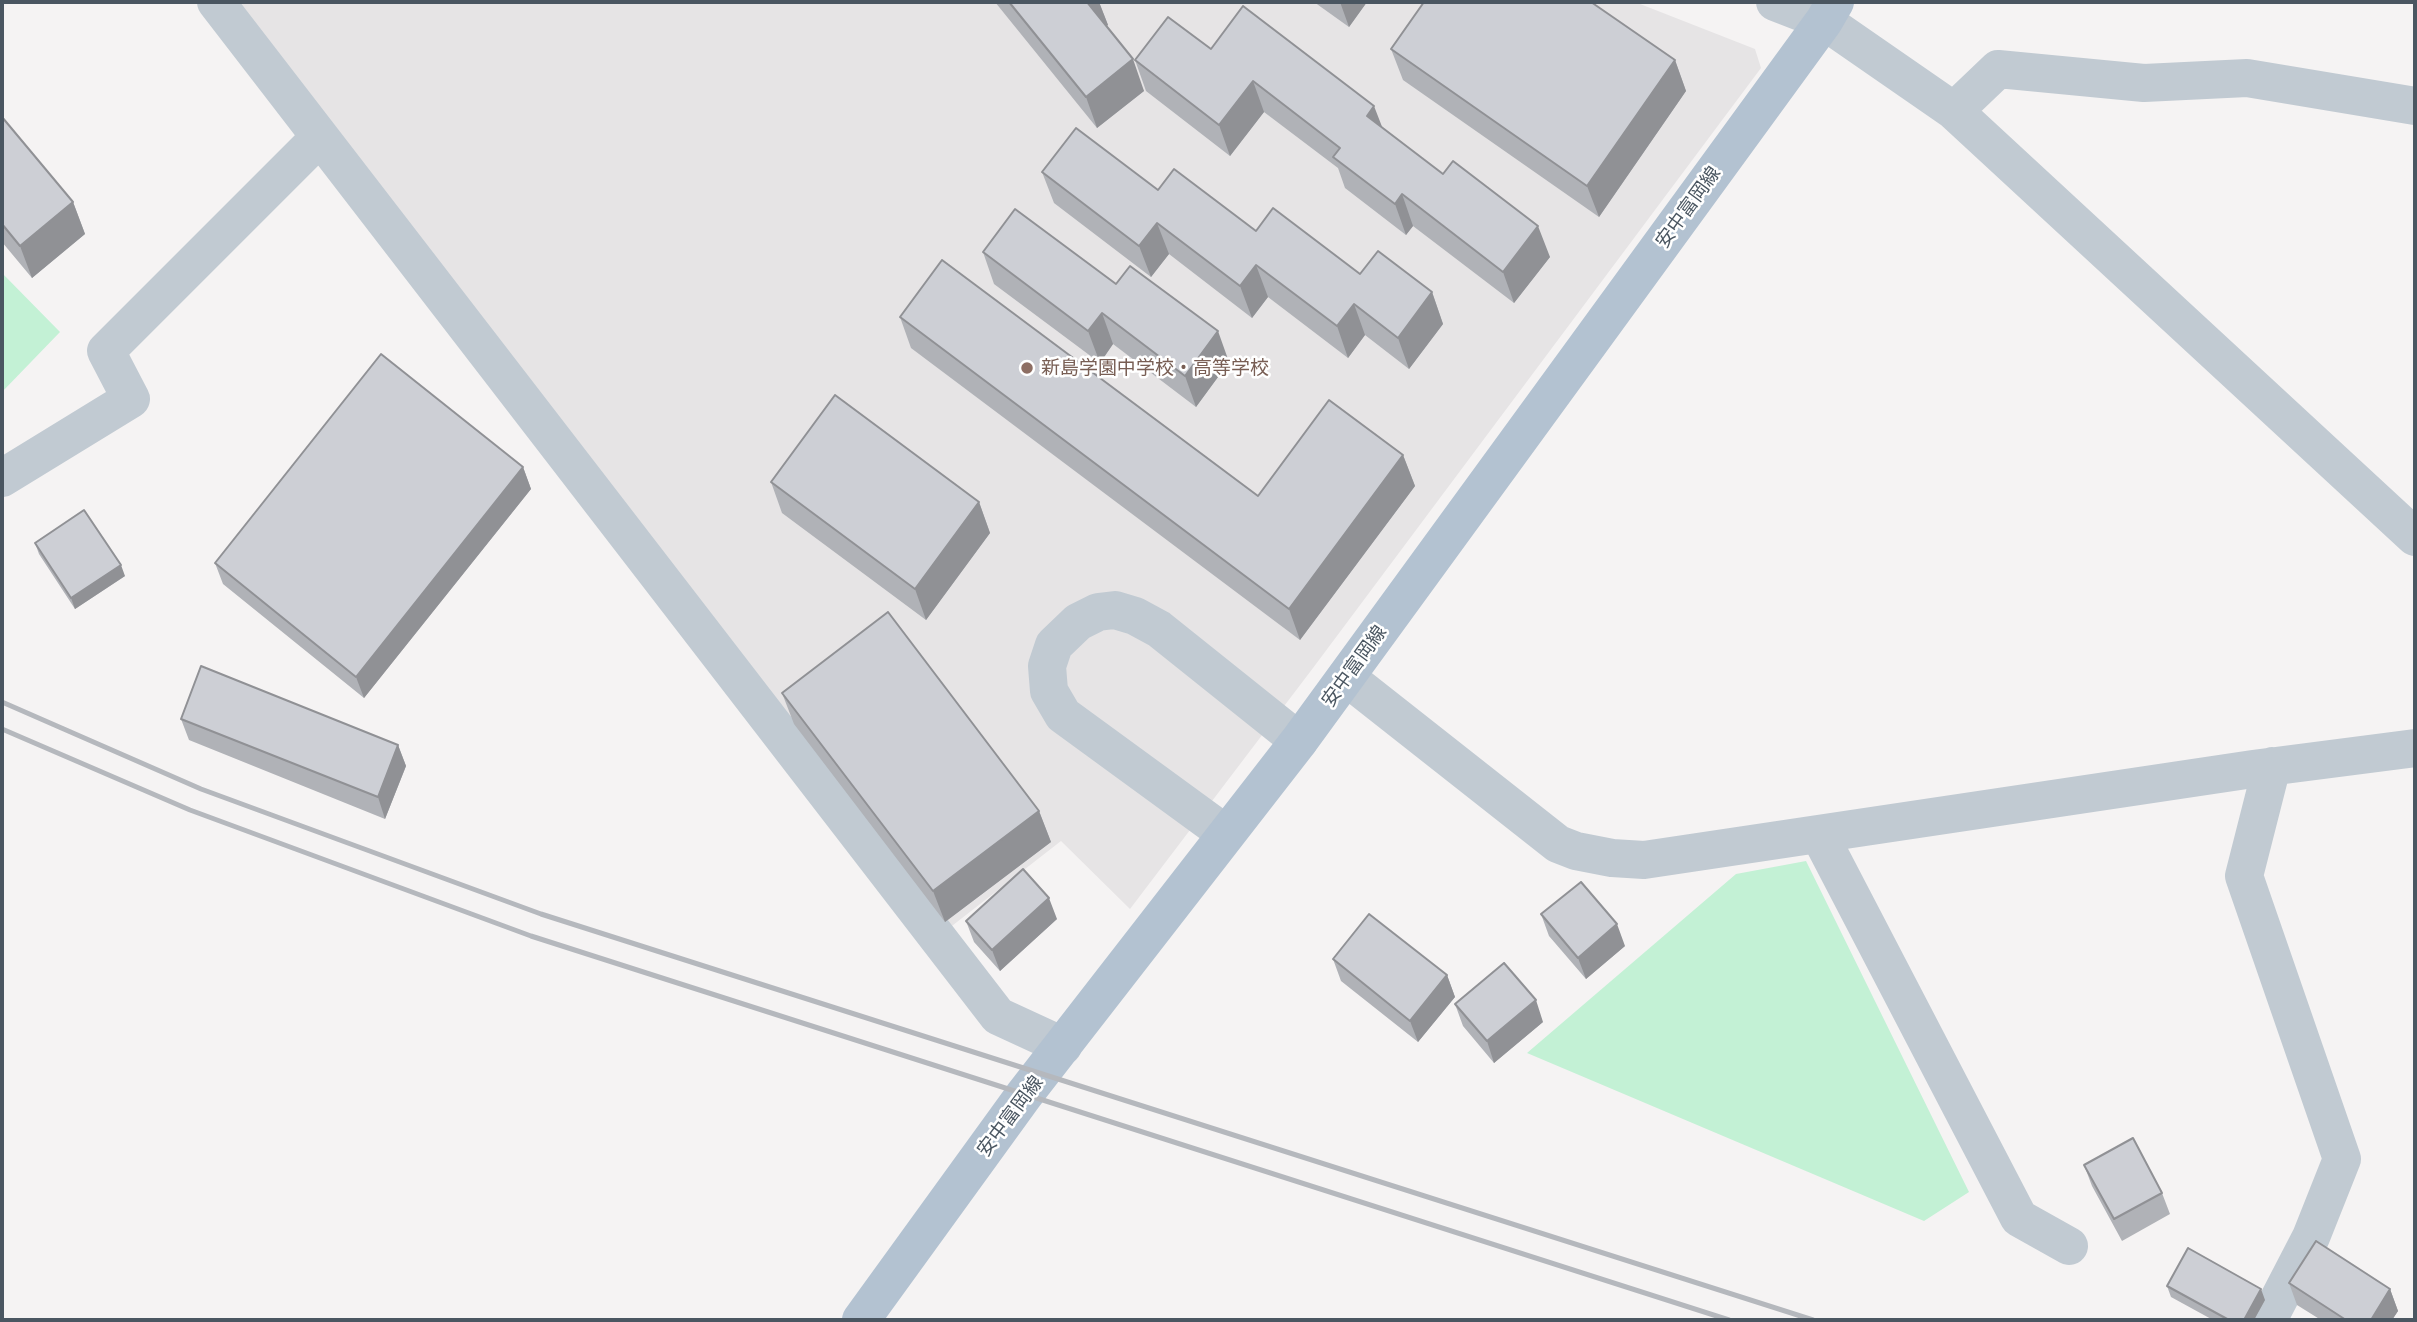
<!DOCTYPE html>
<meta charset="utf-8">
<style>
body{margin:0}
#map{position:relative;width:2417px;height:1322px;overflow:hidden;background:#f5f3f3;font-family:Commissioner,sans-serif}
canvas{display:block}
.frame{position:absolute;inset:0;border:4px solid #4a5661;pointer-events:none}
</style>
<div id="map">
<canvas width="2417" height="1322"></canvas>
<div class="frame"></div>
</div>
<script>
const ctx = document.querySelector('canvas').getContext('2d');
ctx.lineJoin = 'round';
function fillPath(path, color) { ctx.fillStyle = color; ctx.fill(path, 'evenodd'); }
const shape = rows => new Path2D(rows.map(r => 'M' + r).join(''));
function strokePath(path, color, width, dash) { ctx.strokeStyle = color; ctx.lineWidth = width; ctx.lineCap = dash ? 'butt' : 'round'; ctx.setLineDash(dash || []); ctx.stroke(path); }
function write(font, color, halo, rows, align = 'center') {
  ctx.font = font + ' Commissioner,"Noto Sans JP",sans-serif'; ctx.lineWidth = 5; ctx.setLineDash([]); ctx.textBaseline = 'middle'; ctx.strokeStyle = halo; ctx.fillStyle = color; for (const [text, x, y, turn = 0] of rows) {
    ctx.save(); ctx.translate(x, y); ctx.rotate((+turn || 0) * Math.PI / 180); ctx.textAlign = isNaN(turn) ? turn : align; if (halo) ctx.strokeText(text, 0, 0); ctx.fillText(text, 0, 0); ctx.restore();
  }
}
const education = shape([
 [234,2,1635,2,1755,49,1761,68,1313,668,1130,909,1061,841,948,929]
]);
const green = shape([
 [2,273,60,332,2,392],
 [1806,861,1969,1192,1924,1221,1527,1053,1736,874]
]);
const minor = shape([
 [216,2,998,1016,1063,1046],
 [1775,2,1824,21,1954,111,2415,537],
 [1954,111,1998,69,2144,83,2247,78,2415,106],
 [2,478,131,399,106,351,320,137],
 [1346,677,1558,844,1576,851,1612,858,1644,860,2253,769,2415,748],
 [1226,834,1063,715,1049,691,1047,666,1054,645,1078,622,1098,612,1115,610,1135,616,1159,629,1299,741],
 [1819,834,2019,1218,2069,1246],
 [2268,1320,2311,1237,2342,1159,2244,876,2272,766]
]);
const major = shape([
 [861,1320,1024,1095,1299,741,1824,21,1835,2]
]);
const rail = shape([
 [2,702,201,789,541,914,1813,1320],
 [2,729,190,810,531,936,1729,1320]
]);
const wall = shape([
 [995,2,1099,2,1108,25,1106,26,1144,91,1097,128],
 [1314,2,1367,2,1349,27],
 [1211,49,1382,127,1550,257,1514,303,1413,226,1406,235,1345,188,1338,168,1264,112,1230,156,1146,91,1135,60],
 [1391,49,1675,60,1686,91,1599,217,1403,80],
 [2,117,73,202,85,234,32,278,2,242],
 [1042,172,1158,190,1360,274,1432,292,1443,324,1409,369,1365,335,1348,358,1268,297,1252,318,1169,254,1151,277,1054,203],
 [983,252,1116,284,1229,362,1196,407,1113,344,1100,363,994,284],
 [900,317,1258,496,1403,455,1415,486,1300,640,911,348],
 [523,467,531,489,364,698,223,584,215,563],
 [771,482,979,502,990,533,926,620,782,513],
 [35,543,125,576,75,609,39,554],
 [782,693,1039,811,1051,842,945,922,794,724],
 [181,719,398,745,406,766,385,819,189,740],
 [1541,914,1625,946,1586,979,1549,936],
 [1057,919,1000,971,974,942,966,921],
 [1333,959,1447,975,1455,997,1418,1042,1341,981],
 [1455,1004,1543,1022,1494,1063,1463,1026],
 [2084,1165,2162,1193,2170,1214,2122,1241,2092,1186],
 [2289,1283,2390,1289,2398,1311,2392,1320,2321,1320,2297,1305],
 [2167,1286,2265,1300,2254,1320,2213,1320,2171,1297]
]);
const shadedWall = shape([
 [1087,2,1099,2,1108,25,1098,33],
 [1340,2,1367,2,1349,27],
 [1133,59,1144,91,1097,128,1086,97],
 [1675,60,1686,91,1599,217,1587,186],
 [1253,81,1264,112,1230,156,1219,125],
 [1374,106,1386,137,1367,116],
 [1402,194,1413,226,1406,235,1395,204],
 [73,202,85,234,32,278,20,246],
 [1157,223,1169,254,1151,277,1139,246],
 [1538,226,1550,257,1514,303,1503,272],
 [1256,265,1268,297,1252,318,1240,286],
 [1432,292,1443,324,1409,369,1398,338],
 [1354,304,1365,335,1348,358,1337,326],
 [1102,313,1113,344,1100,363,1088,331],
 [1218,331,1229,362,1196,407,1185,376],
 [1403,455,1415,486,1300,640,1289,609],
 [523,467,531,489,364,698,356,677],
 [979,502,990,533,926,620,915,589],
 [121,565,125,576,75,609,71,598],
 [398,745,406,766,385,819,378,797],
 [1039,811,1051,842,945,922,933,891],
 [1049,898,1057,919,1000,971,992,950],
 [1617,924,1625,946,1586,979,1578,958],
 [1447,975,1455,997,1418,1042,1410,1021],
 [1536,1000,1543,1022,1494,1063,1487,1041],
 [2261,1289,2265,1300,2254,1320,2244,1320],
 [2390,1289,2398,1311,2392,1320,2371,1320]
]);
const building = shape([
 [1009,2,1087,2,1133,59,1086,97,1009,2],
 [1424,2,1591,2,1675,60,1587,186,1391,49,1424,2],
 [1243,6,1374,106,1367,116,1443,174,1453,161,1538,226,1503,272,1402,194,1395,204,1333,157,1340,148,1253,81,1219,125,1135,60,1168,17,1211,49,1243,6],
 [2,117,73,202,20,246,2,224,2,117],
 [1076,128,1158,190,1174,169,1256,231,1273,208,1360,274,1378,251,1432,292,1398,338,1354,304,1337,326,1256,265,1240,286,1157,223,1139,246,1042,172,1076,128],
 [1015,209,1116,284,1130,266,1218,331,1185,376,1102,313,1088,331,983,252,1015,209],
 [942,260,1258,496,1329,400,1403,455,1289,609,900,317,942,260],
 [381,354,523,467,356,677,215,563,381,354],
 [835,395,979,502,915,589,771,482,835,395],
 [84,510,121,565,71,598,35,543,84,510],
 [888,612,1039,811,933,891,782,693,888,612],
 [201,666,398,745,378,797,181,719,201,666],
 [1023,869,1049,898,992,950,966,921,1023,869],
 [1581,882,1617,924,1578,958,1541,914,1581,882],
 [1369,914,1447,975,1410,1021,1333,959,1369,914],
 [1504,963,1536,1000,1487,1041,1455,1004,1504,963],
 [2133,1138,2162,1193,2114,1219,2084,1165,2133,1138],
 [2316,1241,2390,1289,2371,1320,2346,1320,2289,1283,2316,1241],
 [2188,1248,2261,1289,2244,1320,2229,1320,2167,1286,2188,1248]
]);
const markers = [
 [1027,368,7,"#8d6e63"]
];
const streetNames = [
 ["安中富岡線",1688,207,-54],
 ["安中富岡線",1354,666,-54],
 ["安中富岡線",1010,1116,-53]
];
const educationNames = [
 ["新島学園中学校・高等学校",1041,368]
];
fillPath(education, '#e6e4e5');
fillPath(green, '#c3f1d5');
strokePath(minor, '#c1cad2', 38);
strokePath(major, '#b3c2d1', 38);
strokePath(rail, '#b5b8bd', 5);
fillPath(wall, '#b0b2b7');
fillPath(shadedWall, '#909195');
fillPath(building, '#cdcfd5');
strokePath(building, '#909195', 2);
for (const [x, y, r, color] of markers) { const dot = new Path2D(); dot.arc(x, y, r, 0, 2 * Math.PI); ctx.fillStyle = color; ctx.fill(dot); strokePath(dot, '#fff', 2.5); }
write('19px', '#4a5661', '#fff', streetNames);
write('19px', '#785e54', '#fff', educationNames, 'left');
</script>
